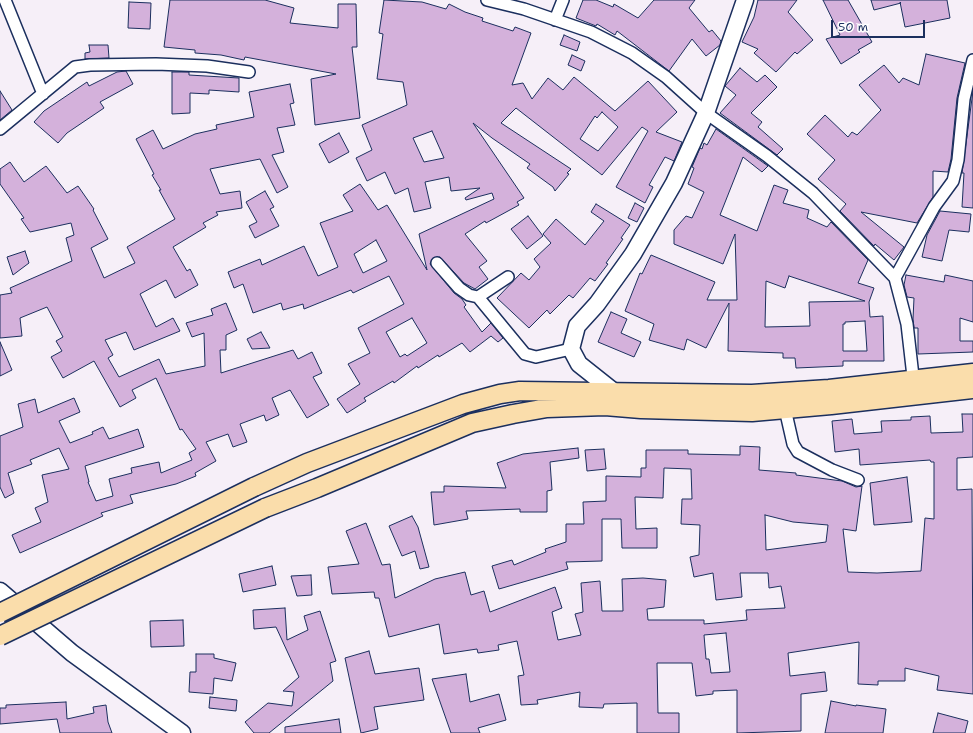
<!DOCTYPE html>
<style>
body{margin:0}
#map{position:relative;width:973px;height:733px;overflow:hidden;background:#f6eff8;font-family:"Shantell Sans",sans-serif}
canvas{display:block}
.scale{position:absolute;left:831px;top:20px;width:94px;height:18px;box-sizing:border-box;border:2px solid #1b2f5e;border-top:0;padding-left:5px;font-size:12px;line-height:14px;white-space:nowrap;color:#1b2f5e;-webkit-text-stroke:3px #fff;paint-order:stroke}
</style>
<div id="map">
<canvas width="973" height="733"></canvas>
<div class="scale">50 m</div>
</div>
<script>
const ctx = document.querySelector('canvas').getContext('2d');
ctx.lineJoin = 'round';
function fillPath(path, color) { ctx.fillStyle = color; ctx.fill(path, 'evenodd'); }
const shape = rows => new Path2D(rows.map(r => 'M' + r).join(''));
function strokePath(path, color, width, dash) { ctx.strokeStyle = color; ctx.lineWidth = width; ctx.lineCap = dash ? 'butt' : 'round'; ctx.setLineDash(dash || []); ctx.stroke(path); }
const building = shape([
 [170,0,265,0,294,8,290,23,338,28,338,4,356,4,357,47,352,47,360,118,315,125,311,79,336,74,245,57,244,60,221,55,195,53,195,50,164,47,170,0],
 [384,0,422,2,446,9,449,4,465,12,483,18,482,21,513,31,515,27,531,33,512,85,523,83,532,99,548,78,563,90,574,77,615,111,648,81,677,112,656,132,682,142,674,161,665,157,649,185,653,187,645,203,616,187,648,131,642,127,602,175,516,108,501,123,571,169,567,173,569,174,555,191,553,187,527,168,530,164,492,138,473,123,524,198,517,202,519,205,486,223,485,221,465,234,487,261,479,267,488,279,475,289,464,283,440,257,433,258,430,264,454,293,462,299,466,305,464,307,482,332,491,323,503,338,498,342,491,336,470,352,462,343,439,357,438,355,418,368,417,366,394,383,393,381,364,398,366,401,347,413,337,399,360,384,348,364,370,353,358,328,404,304,389,276,353,293,351,290,304,309,303,304,283,310,281,303,253,313,243,284,234,288,228,272,260,259,262,265,304,246,318,276,338,267,320,223,353,211,343,195,360,184,378,210,387,205,427,270,419,234,494,199,492,193,466,200,465,198,480,188,451,191,449,177,425,182,431,208,414,212,408,188,395,194,385,172,367,181,356,158,372,150,362,125,407,105,403,82,377,79,383,34,379,33,384,0],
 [602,112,618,127,598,151,580,139,595,116,597,118,602,112],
 [432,131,444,158,424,162,413,138,432,131],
 [376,240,387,261,363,273,354,254,376,240],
 [412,318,427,343,407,356,405,354,400,357,386,332,412,318],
 [583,0,596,0,613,7,614,4,638,18,654,0,695,0,689,8,709,32,712,30,721,41,720,45,706,56,692,39,669,71,617,31,615,35,597,24,596,26,576,18,583,0],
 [758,0,797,0,788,12,813,40,797,54,795,52,776,72,754,53,758,49,742,42,754,17,758,0],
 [823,0,848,0,872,42,858,50,860,52,841,64,826,39,840,35,823,0],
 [871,0,947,0,950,18,905,27,900,2,901,3,874,10,871,0],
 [129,2,151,3,150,29,128,28,129,2],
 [564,35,580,42,577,51,560,45,564,35],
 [89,45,108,45,109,58,85,59,85,53,90,52,89,45],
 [926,54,965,63,957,98,951,159,948,172,933,171,933,197,917,223,861,212,904,247,894,260,875,244,874,246,840,211,846,204,818,179,835,160,807,134,825,115,848,137,852,132,857,135,881,110,859,85,884,65,899,83,903,78,919,85,926,54],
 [572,55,585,61,581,71,568,65,572,55],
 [740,68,757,82,765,75,777,87,751,113,762,122,758,127,783,149,777,155,720,113,736,95,725,86,740,68],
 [126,71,133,84,100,102,104,108,67,133,58,143,34,122,44,111,87,82,89,86,117,72,126,71],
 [172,72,189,72,189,75,239,78,239,92,209,90,209,94,190,93,190,113,172,114,172,72],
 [290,84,294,103,290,104,295,125,277,128,284,152,272,155,288,187,277,193,260,159,210,169,220,194,240,191,242,208,216,212,218,215,203,223,206,227,173,247,187,271,190,269,198,285,175,298,166,280,140,294,156,327,173,318,180,331,134,350,126,332,105,340,113,355,108,358,119,377,159,359,166,374,205,366,204,333,192,337,186,323,213,315,211,309,226,303,237,330,226,335,226,350,220,350,221,373,293,350,298,359,312,352,322,373,313,377,329,405,307,418,290,390,272,398,279,415,266,421,264,415,240,424,247,442,233,447,228,434,206,442,216,461,195,473,196,476,176,484,130,495,133,503,101,513,103,516,20,553,12,535,41,522,35,508,48,502,42,475,69,469,59,448,30,460,32,464,8,473,14,493,5,498,0,487,0,436,23,427,18,404,35,399,38,413,74,398,80,412,59,421,70,443,93,434,92,432,103,427,109,439,138,429,144,447,85,466,89,482,88,482,96,501,113,496,109,479,132,473,131,468,159,462,161,473,192,460,189,453,196,449,182,429,180,430,156,378,132,390,136,398,120,407,94,361,63,378,51,357,62,351,56,341,63,337,47,307,20,318,22,336,0,338,0,295,12,293,10,288,72,261,66,238,74,235,71,223,30,232,21,219,24,218,0,184,0,169,10,162,24,182,46,166,67,193,78,186,94,209,93,210,108,239,91,248,104,278,135,263,127,247,175,219,159,190,161,190,152,175,154,174,136,139,153,130,163,149,195,134,217,129,216,125,254,117,249,92,290,84],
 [0,91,12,110,0,120,0,91],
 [973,91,973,208,962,207,964,173,962,173,973,91],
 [716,129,768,166,762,172,743,157,720,215,757,231,774,185,788,190,783,203,809,210,807,218,827,227,831,222,868,260,858,283,874,288,869,302,870,317,883,316,884,361,843,361,843,366,796,368,795,358,783,358,783,353,728,351,729,303,706,348,687,339,684,350,649,340,654,324,625,311,640,273,642,274,651,255,715,282,707,300,737,300,735,234,723,264,674,244,674,230,686,216,692,218,704,192,688,184,694,168,692,167,700,148,702,149,704,143,707,145,716,129],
 [789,276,865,301,809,302,810,326,765,327,766,281,785,288,789,276],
 [865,321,867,351,843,351,843,324,845,324,845,322,865,321],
 [339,133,349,152,329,163,319,144,339,133],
 [265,191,274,207,270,209,279,226,255,238,249,226,257,222,246,202,265,191],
 [635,203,644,208,637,222,628,218,635,203],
 [596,204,630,225,621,238,623,239,606,263,608,264,595,281,590,278,573,298,569,295,550,314,547,310,529,328,497,298,521,273,529,280,540,267,534,259,551,243,543,234,556,219,585,245,604,221,591,212,596,204],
 [940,211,971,214,969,232,949,230,942,261,922,257,927,235,940,211],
 [528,216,543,236,527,249,511,229,528,216],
 [25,251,29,263,13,275,7,257,25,251],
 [906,275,944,282,945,275,973,281,973,322,960,318,960,341,973,341,973,352,918,354,918,328,914,328,913,319,914,298,907,297,904,285,906,275],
 [611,312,627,319,621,333,641,342,634,357,598,342,611,312],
 [261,332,270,348,252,349,247,339,261,332],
 [0,342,12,370,0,376,0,342],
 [962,414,973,414,973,457,957,458,957,490,972,489,973,694,937,690,939,676,905,668,905,681,878,681,878,685,858,684,859,642,788,653,790,676,825,672,827,691,801,694,801,731,737,733,737,690,713,691,713,694,696,696,692,663,657,663,658,713,679,713,679,733,637,733,637,703,604,704,603,708,579,707,580,692,537,700,538,704,521,705,518,676,524,675,517,641,498,645,499,650,478,653,477,649,444,654,439,624,389,637,379,598,375,598,374,592,332,594,328,567,359,564,346,531,366,523,382,565,390,564,395,598,435,579,465,572,471,595,484,591,490,612,555,587,562,608,552,612,558,640,581,635,575,614,583,612,581,583,600,581,602,611,623,611,622,579,643,578,666,580,664,607,647,609,648,620,704,620,704,624,747,620,746,610,785,608,781,586,769,588,768,573,740,573,742,597,716,600,713,573,694,577,690,557,699,555,700,525,681,524,682,499,692,499,691,469,664,468,663,498,635,497,636,529,657,528,657,548,622,548,621,519,602,519,602,561,566,562,568,569,499,589,492,566,512,560,514,565,546,552,545,549,566,542,566,524,584,524,583,502,606,501,606,476,641,477,641,468,646,468,646,450,688,450,688,454,740,455,740,446,760,447,759,470,796,473,796,475,842,481,856,487,862,486,856,531,843,529,848,572,877,573,921,571,925,518,934,519,934,462,931,462,930,460,860,465,859,449,835,452,832,421,852,419,854,434,882,432,881,421,911,420,911,417,930,416,931,433,963,432,962,414],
 [765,515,793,522,828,525,826,542,766,550,765,515],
 [726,633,730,672,711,673,709,659,706,659,704,635,726,633],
 [578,448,579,458,550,462,552,490,547,491,547,512,520,512,520,509,466,511,468,519,434,525,431,492,444,492,444,486,506,488,497,463,523,454,578,448],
 [604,449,606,469,587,471,585,450,604,449],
 [907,477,912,522,874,525,870,483,907,477],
 [412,516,418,527,429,567,420,569,415,551,402,556,389,526,412,516],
 [272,566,276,585,243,592,239,574,272,566],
 [311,575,312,595,297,596,291,576,311,575],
 [285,608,287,640,308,630,304,616,320,611,336,661,330,663,333,681,269,733,254,733,245,722,268,703,292,706,294,692,283,691,299,677,276,627,254,629,253,610,285,608],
 [183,620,184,646,151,647,150,621,183,620],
 [369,651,375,674,419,668,424,700,374,707,378,729,361,733,345,658,369,651],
 [196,654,214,654,214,658,236,663,232,681,214,678,213,694,189,692,190,672,196,672,196,654],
 [466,674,470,702,499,694,506,720,478,728,480,733,451,733,432,679,466,674],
 [210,697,237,700,236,711,209,708,210,697],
 [831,701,856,706,856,705,886,709,883,733,825,733,831,701],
 [66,702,67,719,94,713,93,707,106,705,108,722,112,733,60,733,57,719,0,724,0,708,6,708,6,705,66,702],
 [938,713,968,721,965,733,933,733,938,713],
 [339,719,341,733,285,733,285,727,339,719]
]);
const street = shape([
 [5,0,43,94],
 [487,0,524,9,591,32,632,53,666,77,706,113,767,156,813,193,895,278,907,324,914,385],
 [555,20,563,0],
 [0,129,75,67,90,65,156,64,207,66,249,72],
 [437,263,459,288,469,295,478,297,525,354,536,357,571,349],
 [895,278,934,207,953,181,958,160,964,99,973,60],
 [478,297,508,277],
 [785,409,793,444,798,452,832,470,858,480]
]);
const secondary = shape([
 [609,398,613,391,579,364,571,349,577,326,597,304,633,254,674,183,706,113,745,0],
 [0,591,72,653,182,733]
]);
const primary = shape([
 [254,487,307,463,463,404,500,394,520,391,752,394,829,389,973,373],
 [265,508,317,488,472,423,513,414,547,408,605,406,641,409,752,412,831,405,973,389]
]);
const primaryBridge = shape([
 [0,613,254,487],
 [0,636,265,508]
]);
fillPath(building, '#d4b1db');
strokePath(building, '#1b2f5e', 1);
strokePath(street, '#1b2f5e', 14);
strokePath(secondary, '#1b2f5e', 19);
strokePath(primary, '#1b2f5e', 21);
strokePath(street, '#fff', 11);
strokePath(secondary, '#fff', 16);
strokePath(primary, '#faddab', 18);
strokePath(primaryBridge, '#1b2f5e', 21, []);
strokePath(primaryBridge, '#faddab', 18);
</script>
